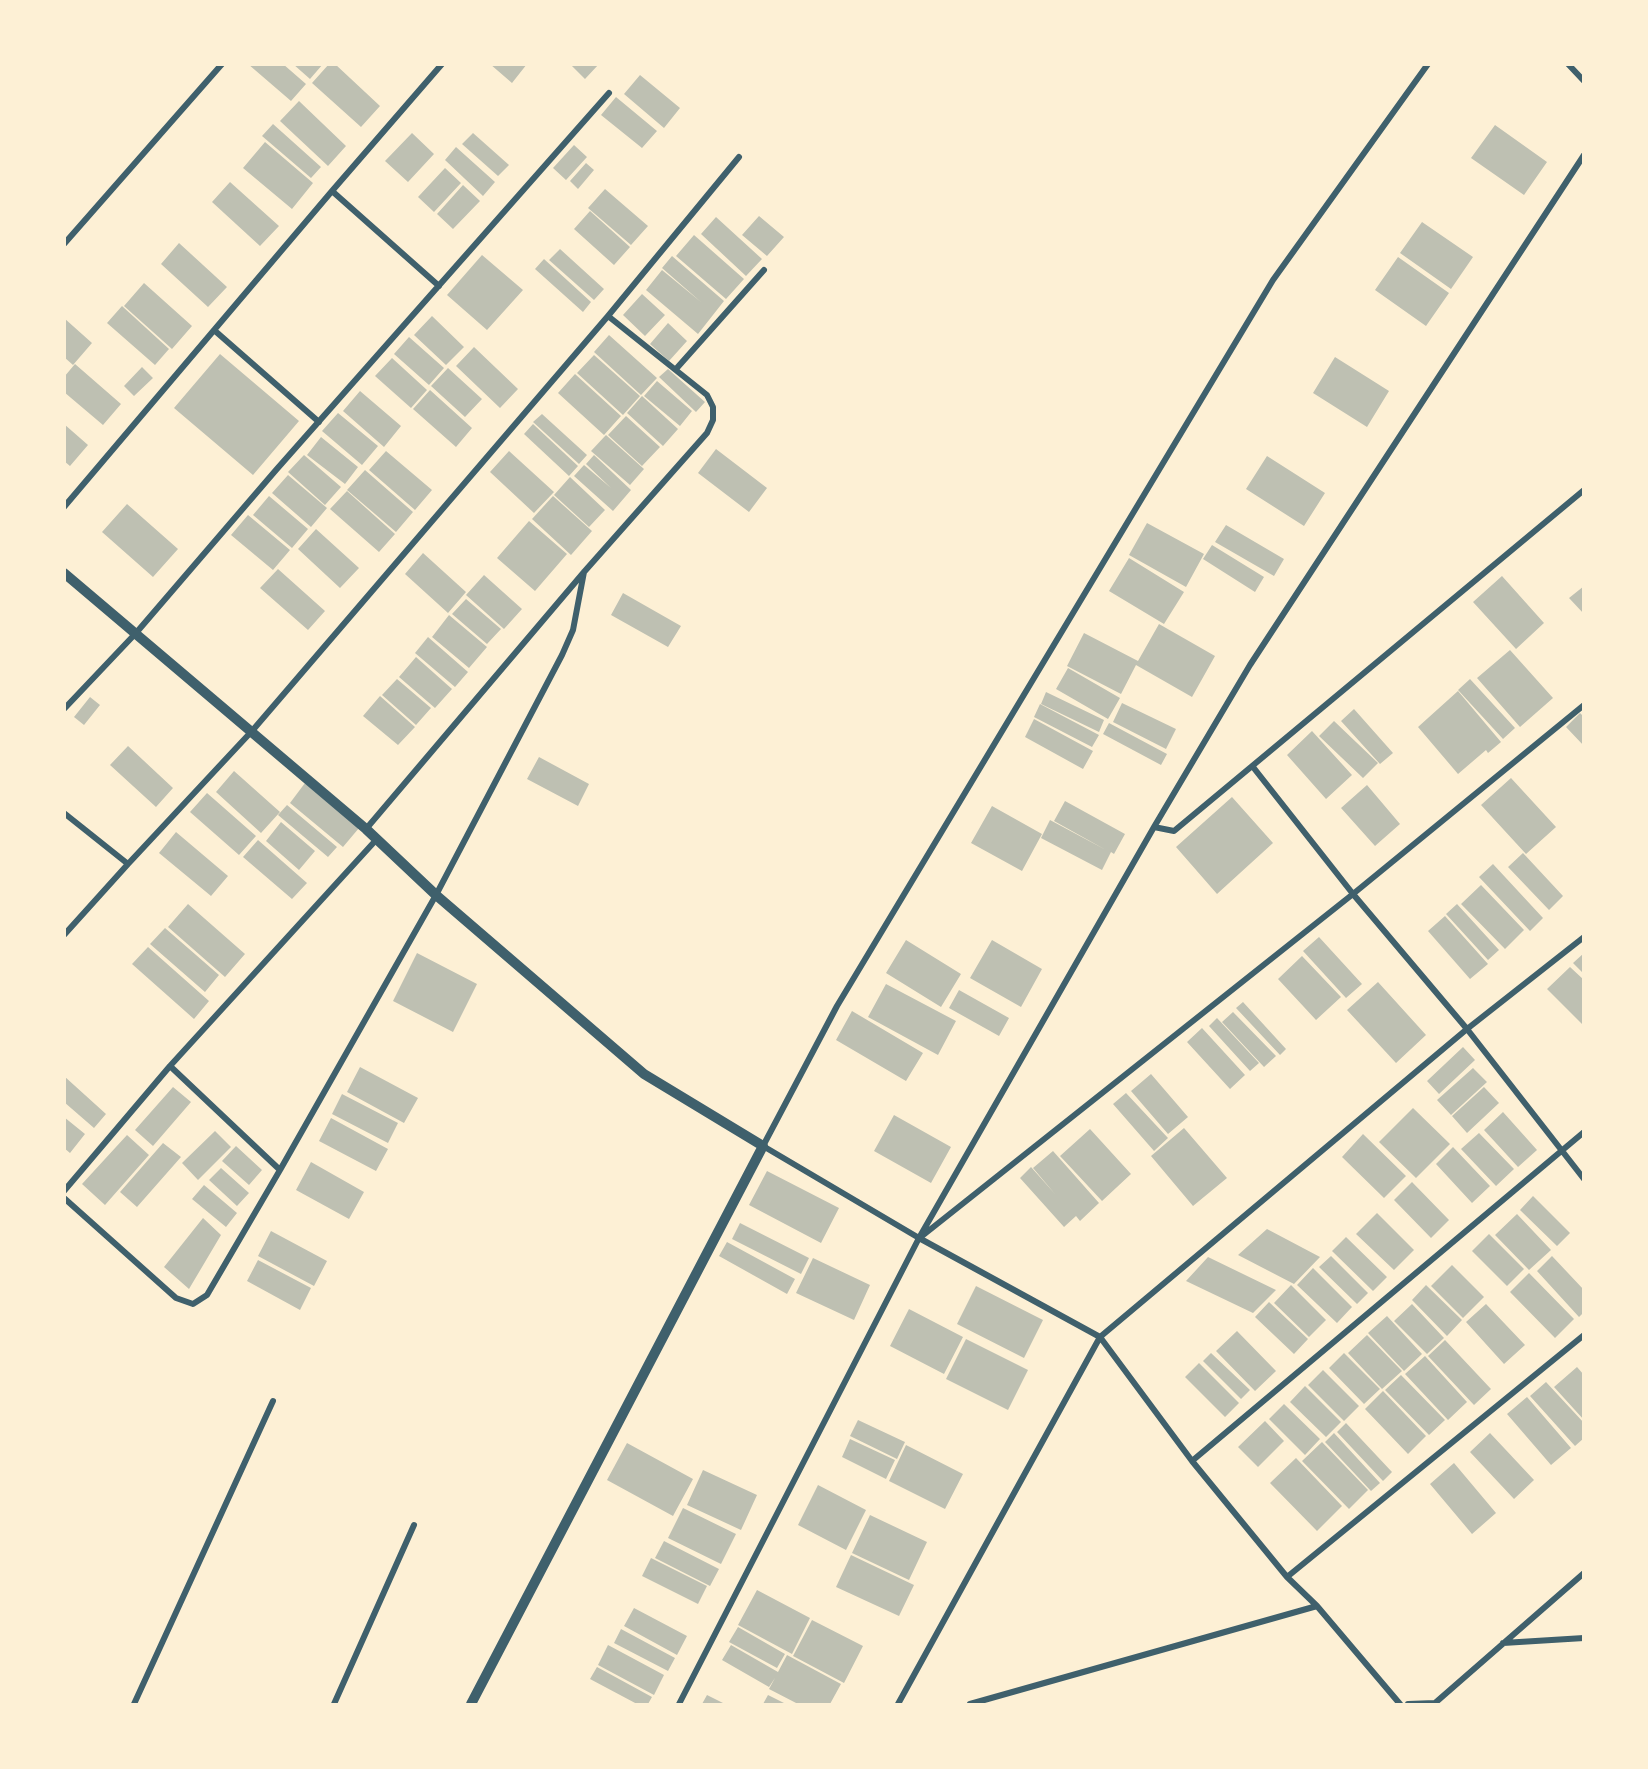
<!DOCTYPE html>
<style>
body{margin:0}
#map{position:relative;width:1648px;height:1769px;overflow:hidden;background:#fdf0d5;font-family:Jost,sans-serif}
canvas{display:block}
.frame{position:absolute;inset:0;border:66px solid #fdf0d5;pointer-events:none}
</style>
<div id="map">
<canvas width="1648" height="1769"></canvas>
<div class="frame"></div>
</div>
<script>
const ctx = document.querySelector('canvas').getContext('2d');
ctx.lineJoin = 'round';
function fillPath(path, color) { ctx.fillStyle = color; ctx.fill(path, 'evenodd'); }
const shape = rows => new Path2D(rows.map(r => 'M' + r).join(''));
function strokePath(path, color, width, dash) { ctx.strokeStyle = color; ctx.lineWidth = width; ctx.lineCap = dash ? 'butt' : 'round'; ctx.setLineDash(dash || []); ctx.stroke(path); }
const building = shape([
 [248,64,283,64,306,84,291,101],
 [293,64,323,64,310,79],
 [329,64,335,64,380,106,361,127,312,83],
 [490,64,527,64,512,83],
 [570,64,599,64,585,79],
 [640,75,680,108,664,128,624,94],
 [616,97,657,131,642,148,601,115],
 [299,101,346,146,328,166,280,121],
 [273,124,321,167,311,178,262,136],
 [1495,125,1547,162,1524,195,1471,158],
 [412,133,434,154,408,182,385,161],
 [473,133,509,165,498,176,462,144],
 [265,142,313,183,292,209,243,168],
 [574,145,587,157,566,180,553,168],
 [456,147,495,182,483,196,445,160],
 [586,163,594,170,578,189,570,181],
 [445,168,461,183,434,212,418,197],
 [230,182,279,226,260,246,212,202],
 [463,185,480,201,453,229,437,214],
 [605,189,648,226,631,245,588,208],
 [590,211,630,247,614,265,574,229],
 [759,216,784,237,767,256,742,235],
 [716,217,762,259,746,276,701,234],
 [1422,222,1473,257,1451,289,1400,253],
 [694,235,744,279,726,299,676,256],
 [179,243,227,287,208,307,161,264],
 [560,249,604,289,594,300,549,260],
 [482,255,523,290,487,330,447,295],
 [672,256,724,301,698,334,646,290,662,270,701,302,662,268],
 [1398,257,1449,293,1426,326,1375,290],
 [544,259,591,302,583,312,535,269],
 [144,283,192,326,172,349,124,306],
 [642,294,665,315,645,336,623,315],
 [122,306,169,349,155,365,107,323],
 [432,316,464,347,446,365,414,335],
 [64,318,92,343,73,365,64,357],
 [668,323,687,341,669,361,650,344],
 [609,335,657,378,641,395,594,352],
 [409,337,444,368,429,385,394,354],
 [474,347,518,389,500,408,456,366],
 [220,354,299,421,253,475,174,408],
 [594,355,640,396,623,415,577,373],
 [1335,357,1389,391,1367,427,1313,393],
 [392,358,427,390,411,408,375,376],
 [75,364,121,404,103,425,64,392,64,377],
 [142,367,153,378,134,396,124,386],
 [448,368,482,399,465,417,431,386],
 [668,369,705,402,696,412,659,377],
 [575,374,621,416,604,435,558,393],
 [657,381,692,411,680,426,644,396],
 [430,390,472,428,456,447,413,409],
 [360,391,401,426,384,447,343,411],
 [642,396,678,429,663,446,627,413],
 [338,413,378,446,362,465,322,431],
 [542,414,587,455,579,464,533,422],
 [626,416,660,447,642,466,608,435],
 [64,424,88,445,70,466,64,461],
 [533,424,578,466,569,476,524,434],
 [606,435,644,469,630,485,591,451],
 [321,437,358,467,345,484,307,455],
 [716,449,767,488,749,512,698,473],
 [386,451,432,490,415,510,369,470],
 [509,451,554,492,534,513,490,472],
 [304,455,341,487,325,505,288,472],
 [594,455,631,490,613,511,574,476,584,465,611,488,586,464],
 [1267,456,1325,493,1304,526,1246,489],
 [365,470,413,512,396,532,347,490],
 [288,475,327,508,311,527,272,493],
 [570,477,605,510,589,527,554,495],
 [347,491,395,534,379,552,330,509],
 [269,496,308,529,292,548,253,515],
 [553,496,592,531,571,555,532,519],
 [127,504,178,549,153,577,102,532],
 [248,515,290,550,273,570,231,535],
 [529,521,567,554,535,591,497,558],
 [1147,523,1204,554,1186,587,1129,555],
 [1226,525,1284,559,1274,576,1215,542],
 [316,529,359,568,340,588,298,549],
 [1212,545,1264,577,1255,592,1203,559],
 [423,553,466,592,448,613,405,574],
 [1129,558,1184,592,1164,624,1109,591],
 [278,569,325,611,308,630,260,588],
 [484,575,522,609,504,629,466,595],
 [1502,576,1544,623,1516,649,1473,602],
 [1584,586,1584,614,1569,598],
 [623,593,681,626,668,647,611,615],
 [466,599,501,629,487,644,452,614],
 [449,615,487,647,469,668,432,637],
 [1159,624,1215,656,1192,697,1136,665,1121,694,1067,666,1084,633,1138,661],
 [428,637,468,672,455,687,415,653],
 [1510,650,1553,698,1520,727,1477,678],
 [416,657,452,689,435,708,399,677],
 [1068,668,1120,698,1108,719,1056,689],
 [397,679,431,708,416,725,382,695],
 [1470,679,1515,728,1503,739,1458,690],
 [1458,691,1501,742,1488,753,1486,750,1458,774,1418,727],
 [1046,692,1104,720,1099,732,1041,704],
 [380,696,415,727,398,745,363,716],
 [90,697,100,705,84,725,74,717],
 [1122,703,1176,729,1166,749,1113,722],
 [1040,704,1099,735,1092,747,1034,717],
 [1354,709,1393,753,1380,764,1341,721],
 [1580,713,1584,717,1584,746,1566,727],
 [1034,719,1093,751,1083,769,1025,737],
 [1334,721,1378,763,1363,778,1319,736],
 [1109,723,1167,754,1161,765,1103,734],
 [1312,731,1352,775,1326,799,1287,755],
 [128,746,173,788,156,807,110,765],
 [539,757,589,784,578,806,527,779],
 [234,771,280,812,261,833,216,792],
 [1511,778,1556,827,1526,854,1481,805],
 [305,783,359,828,343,847,290,803],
 [1367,785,1400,824,1375,846,1341,808],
 [207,793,256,836,239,855,190,812],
 [1232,797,1273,843,1217,894,1176,847],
 [1065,801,1125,834,1114,854,1111,852,1102,870,1041,838,1050,820,1106,850,1054,821],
 [287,805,337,847,328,857,278,815],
 [992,806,1042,834,1022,871,971,843],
 [281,822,315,851,299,870,266,841],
 [176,832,228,876,211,896,159,853],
 [258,840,307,883,292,899,243,857],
 [1523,853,1563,896,1549,910,1508,867],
 [1493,864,1543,918,1530,931,1479,877],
 [1481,885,1524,930,1505,949,1461,904],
 [188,904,245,954,225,977,168,927],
 [1457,904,1499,950,1488,960,1446,914],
 [1445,916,1488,964,1470,979,1428,931],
 [165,928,219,975,205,992,150,944],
 [1319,937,1362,984,1346,998,1303,951],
 [906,940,961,974,941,1007,886,973],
 [992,940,1042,969,1021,1007,970,978],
 [148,947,209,1001,194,1019,132,964],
 [417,953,477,984,453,1032,393,1001],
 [1584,953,1584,974,1573,963],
 [1302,956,1341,997,1316,1020,1278,979],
 [1570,967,1584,980,1584,1026,1547,989],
 [1378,982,1426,1035,1396,1063,1347,1010],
 [886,984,956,1021,938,1055,868,1017],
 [959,990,1009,1018,999,1036,949,1008],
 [1243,1002,1286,1049,1280,1055,1236,1008],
 [852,1011,923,1053,906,1081,836,1040],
 [1233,1012,1276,1056,1264,1067,1222,1022],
 [1217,1018,1259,1063,1250,1071,1209,1026],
 [1202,1028,1245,1075,1230,1089,1187,1042],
 [1463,1047,1475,1060,1439,1094,1427,1081],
 [360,1067,418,1098,404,1123,347,1092],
 [1473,1068,1487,1082,1451,1115,1437,1100],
 [1151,1074,1188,1117,1168,1134,1131,1091],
 [64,1076,106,1114,94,1128,64,1102],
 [173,1087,191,1102,153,1146,135,1130],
 [1484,1087,1499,1103,1467,1133,1452,1116],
 [1126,1093,1168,1138,1154,1151,1113,1104],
 [342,1094,398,1123,388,1143,332,1114],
 [1413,1108,1450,1144,1416,1178,1379,1142],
 [1503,1112,1537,1150,1518,1167,1484,1130],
 [894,1115,951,1147,931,1183,874,1151],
 [64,1117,85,1134,70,1153,64,1148],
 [331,1118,388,1149,376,1171,319,1141],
 [1184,1128,1227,1178,1193,1206,1151,1156],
 [1090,1129,1131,1174,1102,1201,1060,1156],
 [215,1131,231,1147,198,1180,182,1163],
 [1479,1133,1514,1169,1496,1186,1461,1149],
 [1363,1134,1406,1176,1384,1198,1342,1157],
 [127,1135,149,1155,105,1205,82,1184],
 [163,1143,181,1157,137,1207,120,1192],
 [236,1146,262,1170,249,1185,222,1161],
 [1453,1147,1490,1186,1472,1203,1436,1164],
 [1053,1151,1099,1203,1080,1221,1076,1216,1064,1227,1020,1178,1031,1167,1055,1194,1033,1168],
 [311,1162,364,1192,349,1219,296,1190],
 [221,1168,249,1193,237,1206,209,1180],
 [767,1171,839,1208,821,1243,749,1205],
 [1412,1182,1449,1220,1431,1238,1394,1200],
 [204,1185,237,1213,226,1227,192,1199],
 [1533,1196,1570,1233,1557,1246,1520,1210],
 [1377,1213,1414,1250,1394,1270,1356,1234],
 [1517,1214,1551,1250,1529,1270,1495,1235],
 [203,1218,221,1235,189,1289,164,1267],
 [740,1223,809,1258,801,1274,732,1239],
 [1267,1229,1320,1257,1294,1284,1238,1255],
 [271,1231,327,1261,314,1286,258,1256],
 [1489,1234,1524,1269,1507,1286,1472,1251],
 [1346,1237,1387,1277,1373,1291,1332,1251],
 [727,1242,795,1279,787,1294,719,1256],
 [1331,1256,1368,1293,1357,1304,1319,1267],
 [1552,1256,1584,1290,1584,1312,1579,1317,1537,1271],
 [1208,1257,1276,1290,1253,1313,1186,1281],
 [813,1258,870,1285,854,1320,796,1293],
 [258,1260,311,1288,300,1310,247,1281],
 [1452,1265,1484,1297,1463,1318,1431,1286],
 [1313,1268,1352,1307,1337,1323,1297,1285],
 [1529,1273,1574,1319,1555,1338,1510,1292],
 [1291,1285,1326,1320,1309,1337,1274,1303],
 [1426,1285,1462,1320,1447,1336,1412,1300],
 [976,1286,1043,1320,1024,1358,957,1324],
 [1269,1302,1308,1339,1294,1354,1255,1317],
 [1412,1304,1444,1338,1427,1354,1394,1321],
 [1486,1304,1525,1345,1504,1364,1466,1322],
 [909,1309,963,1337,944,1374,890,1346],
 [1387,1316,1422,1354,1404,1371,1368,1333],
 [1237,1331,1276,1371,1255,1391,1216,1351],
 [1367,1335,1402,1371,1382,1389,1348,1353],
 [966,1339,1028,1370,1008,1410,946,1379],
 [1445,1340,1491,1389,1474,1405,1428,1356],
 [1211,1353,1250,1390,1241,1399,1203,1361],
 [1344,1353,1380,1389,1364,1404,1329,1368],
 [1425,1356,1467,1402,1448,1420,1405,1374],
 [1199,1363,1239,1403,1225,1417,1185,1377],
 [1577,1367,1584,1375,1584,1420,1554,1387],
 [1323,1370,1359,1406,1344,1421,1308,1385],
 [1401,1375,1445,1420,1429,1435,1385,1390],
 [1546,1382,1584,1423,1584,1438,1575,1446,1530,1396],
 [1305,1386,1341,1422,1326,1437,1290,1402],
 [1383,1391,1426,1436,1408,1454,1365,1409],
 [1527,1397,1571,1448,1551,1465,1507,1414],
 [1284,1404,1320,1439,1305,1455,1269,1419],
 [858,1420,905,1442,897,1459,850,1436],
 [1265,1421,1284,1441,1258,1467,1238,1447],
 [1346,1423,1392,1472,1383,1481,1337,1432],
 [1334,1433,1380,1483,1371,1491,1325,1442],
 [1490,1433,1534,1480,1514,1499,1470,1452],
 [850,1439,895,1460,886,1479,842,1457],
 [1322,1442,1368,1490,1349,1509,1302,1461],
 [627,1443,693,1479,673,1516,607,1480],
 [906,1445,963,1474,945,1509,889,1481],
 [1296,1458,1342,1506,1317,1531,1270,1483],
 [1454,1463,1496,1513,1472,1534,1430,1484],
 [703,1470,757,1495,741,1530,687,1505],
 [818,1485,866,1510,846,1550,798,1525],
 [683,1508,736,1534,721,1564,668,1538],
 [870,1515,927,1542,909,1580,852,1553],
 [664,1541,719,1569,710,1586,655,1558],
 [851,1555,914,1585,899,1616,836,1587],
 [651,1558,707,1586,698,1604,642,1576],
 [757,1590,810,1618,792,1654,738,1625],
 [634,1608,687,1636,677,1655,624,1626],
 [812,1620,863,1646,844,1683,793,1656],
 [738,1627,785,1654,777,1668,729,1642],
 [621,1629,675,1658,668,1671,614,1643],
 [608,1645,664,1675,654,1695,598,1665],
 [731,1645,778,1672,787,1655,841,1684,830,1704,798,1704,769,1689,775,1678,769,1687,722,1660],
 [597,1667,652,1697,648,1704,637,1704,590,1679],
 [707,1695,725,1704,702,1704],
 [768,1695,786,1704,763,1704]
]);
const minor = shape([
 [1568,64,1584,81],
 [332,191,439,286],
 [64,244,222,64],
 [214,330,319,422],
 [676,369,764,270],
 [64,507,332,191,442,64],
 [64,709,136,633,276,470,609,93],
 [1253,767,1353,894,1467,1029,1584,1179],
 [64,813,128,864,252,731,608,316,739,157],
 [1154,827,1174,831,1584,490],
 [366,829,584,572,707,433,713,420,713,407,707,395,608,316],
 [64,935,128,864],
 [170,1066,280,1170,436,895,562,655,573,630,584,572],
 [64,1191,170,1066,376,840],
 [64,1198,176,1298,193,1304,207,1295,280,1170],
 [922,1236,1353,894,1584,705],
 [1192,1461,1584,1132],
 [1287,1577,1584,1335],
 [1503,1643,1584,1638],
 [134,1704,273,1401],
 [334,1704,414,1525],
 [679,1704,919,1238,1154,827,1250,665,1584,155],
 [898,1704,1100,1337,1467,1029,1584,937],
 [970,1704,1317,1606],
 [1400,1704,1317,1606,1287,1577,1192,1461,1100,1337,919,1238,763,1146,837,1006,1273,280,1428,64],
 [1408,1704,1435,1703,1584,1573]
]);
const tertiary = shape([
 [64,573,366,829,436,895,644,1074,763,1146,471,1704]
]);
fillPath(building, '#bec0b2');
strokePath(minor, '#3f606c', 6);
strokePath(tertiary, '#3f606c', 10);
</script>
